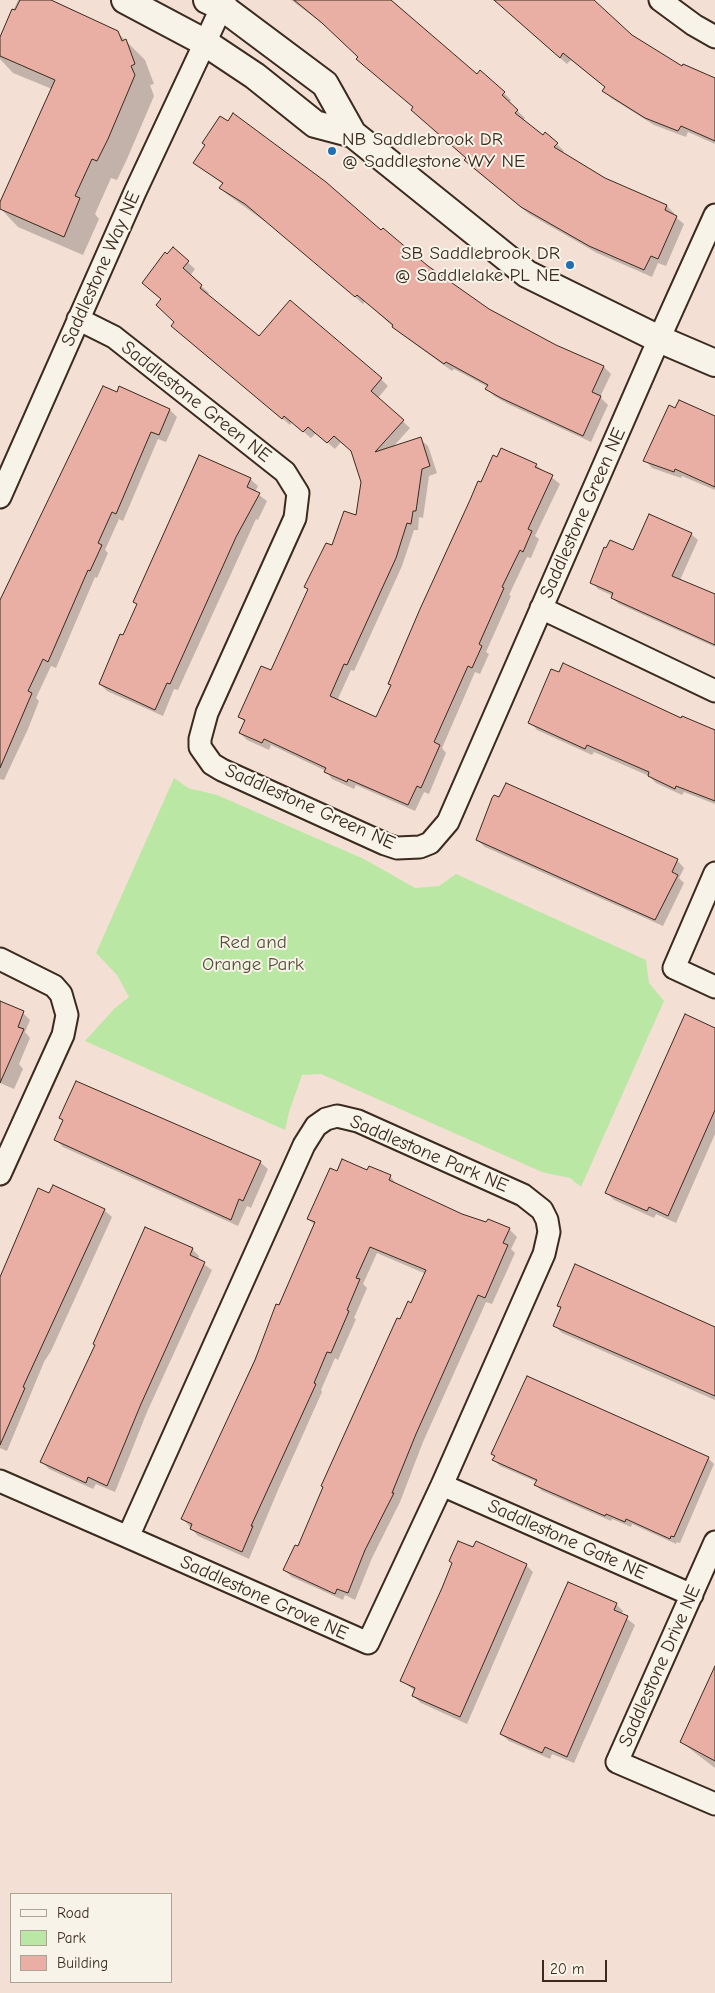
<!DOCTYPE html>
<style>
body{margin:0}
#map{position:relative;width:715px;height:1993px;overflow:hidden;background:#f3dfd4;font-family:"Comic Neue",sans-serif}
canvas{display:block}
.legend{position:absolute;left:10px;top:1893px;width:162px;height:90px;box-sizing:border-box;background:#f7f3e8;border:1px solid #aca397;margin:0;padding:6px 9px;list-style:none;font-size:15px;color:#3b2a1e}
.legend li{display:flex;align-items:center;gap:10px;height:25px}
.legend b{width:25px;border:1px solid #aca397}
.scale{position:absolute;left:542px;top:1960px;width:65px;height:22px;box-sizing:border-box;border:2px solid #3b2a1e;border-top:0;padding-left:6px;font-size:15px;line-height:18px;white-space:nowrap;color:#3b2a1e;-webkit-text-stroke:4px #f7f3e8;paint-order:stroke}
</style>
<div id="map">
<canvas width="715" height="1993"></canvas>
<ul class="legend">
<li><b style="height:6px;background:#f7f3e8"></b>Road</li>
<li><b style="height:14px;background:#bbe7a5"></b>Park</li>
<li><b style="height:14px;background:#e9afa4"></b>Building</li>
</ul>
<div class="scale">20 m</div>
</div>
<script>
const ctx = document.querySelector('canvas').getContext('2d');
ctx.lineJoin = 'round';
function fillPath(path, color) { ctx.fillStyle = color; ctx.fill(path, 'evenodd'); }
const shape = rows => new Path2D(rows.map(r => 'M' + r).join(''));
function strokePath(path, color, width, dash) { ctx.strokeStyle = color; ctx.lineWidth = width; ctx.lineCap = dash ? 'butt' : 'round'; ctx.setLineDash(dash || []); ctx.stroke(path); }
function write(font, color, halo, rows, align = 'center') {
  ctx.font = font + ' "Comic Neue",sans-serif'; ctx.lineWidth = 4; ctx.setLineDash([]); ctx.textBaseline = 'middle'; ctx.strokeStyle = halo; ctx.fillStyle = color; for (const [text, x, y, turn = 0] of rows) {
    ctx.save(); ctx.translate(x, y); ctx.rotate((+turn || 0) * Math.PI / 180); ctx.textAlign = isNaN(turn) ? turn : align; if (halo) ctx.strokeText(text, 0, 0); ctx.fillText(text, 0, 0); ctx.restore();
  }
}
const green = shape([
 [174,778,188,788,217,795,364,859,415,888,439,886,456,874,646,960,649,983,664,1001,581,1187,570,1178,542,1172,321,1074,302,1075,289,1112,285,1130,85,1041,115,1008,129,997,117,975,96,953]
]);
const shadow = shape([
 [18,0,48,0,117,32,145,60,154,84,150,85,154,96,127,159,117,180,111,178,95,214,99,219,83,255,18,227,0,208,52,89,13,73,0,59,0,40],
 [291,0,391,0,477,76,504,93,511,100,509,103,525,118,523,120,543,136,557,144,564,151,562,153,604,180,667,206,674,213,673,215,684,224,666,266,658,263,652,277,597,253,529,214,473,168,468,158,331,30],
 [494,0,590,0,632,36,683,68,715,78,715,144,688,132,686,137,654,125,611,98,604,91,606,88,571,60,567,64],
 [194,163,381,232,489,310,555,346,604,367,611,374,600,397,608,405,591,442,510,405,494,396,487,389,488,387,454,369,452,371,401,334,365,301,363,304,284,235,228,195,221,188,223,184],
 [173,249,195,269,190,276,209,293,207,295,259,338,381,379,388,386,378,398,410,428,392,448,420,439,428,446,437,473,429,476,423,518,419,517,418,530,414,530,402,566,354,671,351,670,337,701,377,718,392,686,389,683,536,465,560,484,535,536,539,539,531,558,527,557,509,595,511,596,486,652,489,654,480,674,475,672,442,748,446,753,429,794,424,792,415,811,356,785,354,789,332,779,326,771,271,745,269,750,247,740,240,733,245,722,240,717,272,672,309,590,305,587,357,516,362,482,352,451,341,442,335,449,316,433,311,438,292,422,290,425,180,333,162,300,167,256],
 [120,388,170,410,177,417,166,442,158,439,123,521,119,519,105,550,108,553,97,578,95,577,56,668,51,666,36,698,39,701,28,729,4,780,0,779,0,603],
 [676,409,715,417,715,490,682,476,681,478,652,468,645,460],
 [250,479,258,486,255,492,267,501,258,520,256,519,178,690,174,689,163,716,107,691,100,684,138,605,135,602],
 [691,534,698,540,680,580,715,595,715,647,619,604,612,598,613,596,598,589,592,582,633,552],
 [681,720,715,729,715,804,684,792,682,795,656,783,649,776,594,752,592,755,537,730,530,722],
 [477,840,677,860,684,868,679,878,684,883,663,926,485,847],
 [0,1007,23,1013,30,1020,25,1032,30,1038,19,1064,23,1069,14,1089,0,1083],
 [715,1029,715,1134,676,1223,656,1214,654,1218,614,1200,607,1193],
 [61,1118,260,1162,268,1169,251,1208,247,1206,238,1226,63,1147,56,1140,64,1121],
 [368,1171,390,1176,397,1185,462,1215,509,1229,517,1237,511,1249,515,1253,492,1304,486,1302,423,1442,400,1502,372,1558,355,1600,345,1595,343,1600,292,1577,284,1570,299,1548,400,1321,412,1305,426,1274,377,1253,363,1284,367,1288,354,1318,356,1319,338,1360,335,1358,321,1390,322,1392,278,1490,249,1559,198,1536,183,1519,315,1225,308,1219,337,1172],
 [50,1194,104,1210,112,1217,51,1351,44,1362,7,1451,0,1448,0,1275,2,1275],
 [192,1249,199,1256,198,1260,212,1270,147,1412,115,1492,96,1484,93,1489,49,1469,42,1462],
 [558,1305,715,1328,715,1400,562,1333,554,1325,561,1308],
 [493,1454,708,1458,714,1464,680,1543,677,1542,676,1544,632,1524,631,1527,612,1519,611,1521,542,1491,536,1485,537,1482,500,1466,494,1460,495,1457],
 [450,1561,526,1565,533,1572,467,1724,421,1703,413,1696,415,1691,402,1681,453,1564],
 [616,1604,623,1611,622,1615,635,1625,574,1763,552,1754,550,1759,509,1741,501,1734],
 [715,1667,715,1768,681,1742]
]);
const building = shape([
 [20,0,51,0,118,31,122,41,126,39,135,64,131,66,135,75,108,139,97,161,92,159,75,196,80,198,64,237,0,209,0,202,55,80,0,56,0,37,12,9,15,10,20,0],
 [294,0,391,0,477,74,480,70,505,92,502,95,518,110,515,113,543,135,545,132,558,143,554,147,605,178,667,205,665,210,677,216,658,259,651,256,644,270,589,246,521,207,464,160,466,158,411,110,413,107,356,59,358,57,322,23,294,0],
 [494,0,594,0,632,35,682,66,683,64,715,78,715,141,681,126,678,131,645,118,602,91,605,87,563,53,560,58,494,0],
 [233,113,326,182,381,230,383,228,428,266,489,309,556,345,604,366,592,392,601,396,583,436,501,398,485,389,488,385,446,362,444,364,392,327,393,325,357,295,355,297,245,204,219,188,223,183,193,163,205,145,202,143,220,116,228,121,233,113],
 [173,247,189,261,183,268,202,285,200,288,259,336,290,300,382,378,371,391,404,420,375,452,421,437,430,466,422,469,416,511,413,511,411,524,407,523,396,558,347,665,344,664,330,696,376,717,391,685,388,684,420,609,470,500,478,481,481,482,493,455,497,457,501,448,537,464,535,467,553,475,528,529,532,531,523,552,520,550,502,587,504,588,479,644,482,646,472,668,468,666,434,742,440,745,421,788,417,786,408,805,348,779,347,782,324,772,326,768,264,739,262,743,239,733,245,720,238,717,261,666,271,670,308,589,304,587,326,543,332,545,344,511,356,515,361,482,351,451,334,436,327,443,308,427,303,432,284,416,282,419,171,326,174,322,156,305,161,299,142,283,165,252,167,254,173,247],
 [103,386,117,392,119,386,170,409,159,435,151,432,116,514,112,512,98,543,102,545,90,571,88,570,48,662,43,659,28,691,32,693,0,768,0,600,103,386],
 [679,400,715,416,715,487,675,469,674,472,643,461,669,405,675,408,679,400],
 [199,455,251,478,247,487,260,493,236,537,170,684,167,683,155,710,99,684,120,634,123,635,137,604,133,602,199,455],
 [649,514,692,533,672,576,715,594,715,645,611,598,613,593,590,583,604,547,606,548,610,540,633,550,649,514],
 [563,663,681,718,682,716,715,730,715,801,676,786,675,789,648,776,649,772,587,745,585,749,528,723,551,669,559,672,563,663],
 [506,783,678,859,672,872,678,875,655,920,476,840,492,798,494,795,499,797,506,783],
 [0,1001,24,1011,18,1027,24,1029,0,1083,0,1001],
 [685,1014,715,1028,715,1110,668,1216,649,1207,647,1211,605,1193,685,1014],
 [76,1081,261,1161,243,1201,239,1199,231,1220,54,1140,63,1120,59,1118,76,1081],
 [342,1159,367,1170,369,1166,391,1175,389,1180,462,1214,486,1222,488,1219,510,1228,503,1243,508,1245,485,1298,478,1295,416,1434,392,1493,394,1493,365,1550,348,1593,337,1589,335,1594,283,1570,295,1545,298,1546,323,1487,321,1486,397,1318,400,1319,408,1301,411,1303,426,1270,370,1247,356,1278,360,1279,347,1310,349,1311,331,1353,327,1352,314,1383,316,1384,251,1526,253,1526,242,1552,190,1529,192,1524,181,1519,255,1360,276,1304,279,1305,315,1222,307,1219,330,1168,337,1171,342,1159],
 [53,1185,105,1209,23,1387,25,1388,0,1445,0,1277,38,1188,49,1193,53,1185],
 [145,1227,193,1248,190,1255,205,1262,141,1404,107,1486,88,1477,86,1483,40,1462,95,1345,93,1344,145,1227],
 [575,1264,715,1327,715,1396,553,1326,561,1307,557,1306,575,1264],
 [527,1376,709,1457,674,1537,671,1536,670,1539,626,1519,625,1522,606,1514,605,1516,534,1485,537,1480,492,1460,495,1456,491,1454,527,1376],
 [458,1541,473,1547,476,1541,527,1564,460,1717,412,1696,415,1688,400,1681,442,1588,452,1563,449,1561,458,1541],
 [568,1582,617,1603,614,1610,628,1616,567,1757,545,1747,542,1753,500,1734,568,1582],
 [715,1666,715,1761,680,1742,715,1666]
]);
const minor = shape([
 [660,0,694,25,715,37],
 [78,319,114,337,285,472,298,493,295,518,207,713,200,739,200,747,212,764,222,770,385,844,397,848,420,847,430,843,448,822,659,339,715,215],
 [0,497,135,192,225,0],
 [541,608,715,691],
 [715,873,674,968,715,987],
 [0,959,54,986,61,994,67,1015,63,1035,0,1174],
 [0,1481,128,1537,368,1643,442,1485,544,1254,549,1232,547,1220,542,1210,523,1195,358,1121,337,1116,326,1119,316,1126,304,1145,128,1537],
 [442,1485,692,1595],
 [715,1542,617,1762,715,1804]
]);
const tertiary = shape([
 [125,0,204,42,255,76,315,124,353,134],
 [207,0,222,7,325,84,353,134,527,274,659,339,715,363]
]);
const markers = [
 [332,151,5,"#1f6fb2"],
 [570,265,5,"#1f6fb2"]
];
const poiNames = [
 ["NB Saddlebrook DR",342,140],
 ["@ Saddlestone WY NE",342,162],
 ["SB Saddlebrook DR",560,254,"right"],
 ["@ Saddlelake PL NE",560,276,"right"]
];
const streetNames = [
 ["Saddlestone Way NE",101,269,-66],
 ["Saddlestone Green NE",196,402,38],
 ["Saddlestone Green NE",583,513,-66],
 ["Saddlestone Green NE",310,807,24],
 ["Saddlestone Park NE",429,1154,23],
 ["Saddlestone Gate NE",567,1540,24],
 ["Saddlestone Grove NE",264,1598,24],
 ["Saddlestone Drive NE",660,1666,-66]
];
const parkNames = [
 ["Red and",253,943],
 ["Orange Park",253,965]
];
fillPath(green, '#bbe7a5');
fillPath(shadow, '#0003');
fillPath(building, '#e9afa4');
strokePath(building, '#3b2a1e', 1);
strokePath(minor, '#3b2a1e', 25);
strokePath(tertiary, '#3b2a1e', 30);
strokePath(minor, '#f7f3e8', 21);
strokePath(tertiary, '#f7f3e8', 26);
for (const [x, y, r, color] of markers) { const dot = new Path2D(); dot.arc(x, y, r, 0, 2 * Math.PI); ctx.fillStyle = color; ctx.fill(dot); strokePath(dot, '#f7f3e8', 2); }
write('19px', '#3b2a1e', '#f7f3e8', poiNames, 'left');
write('19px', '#3b2a1e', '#f7f3e8', streetNames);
write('19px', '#555039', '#f7f3e8', parkNames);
</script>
